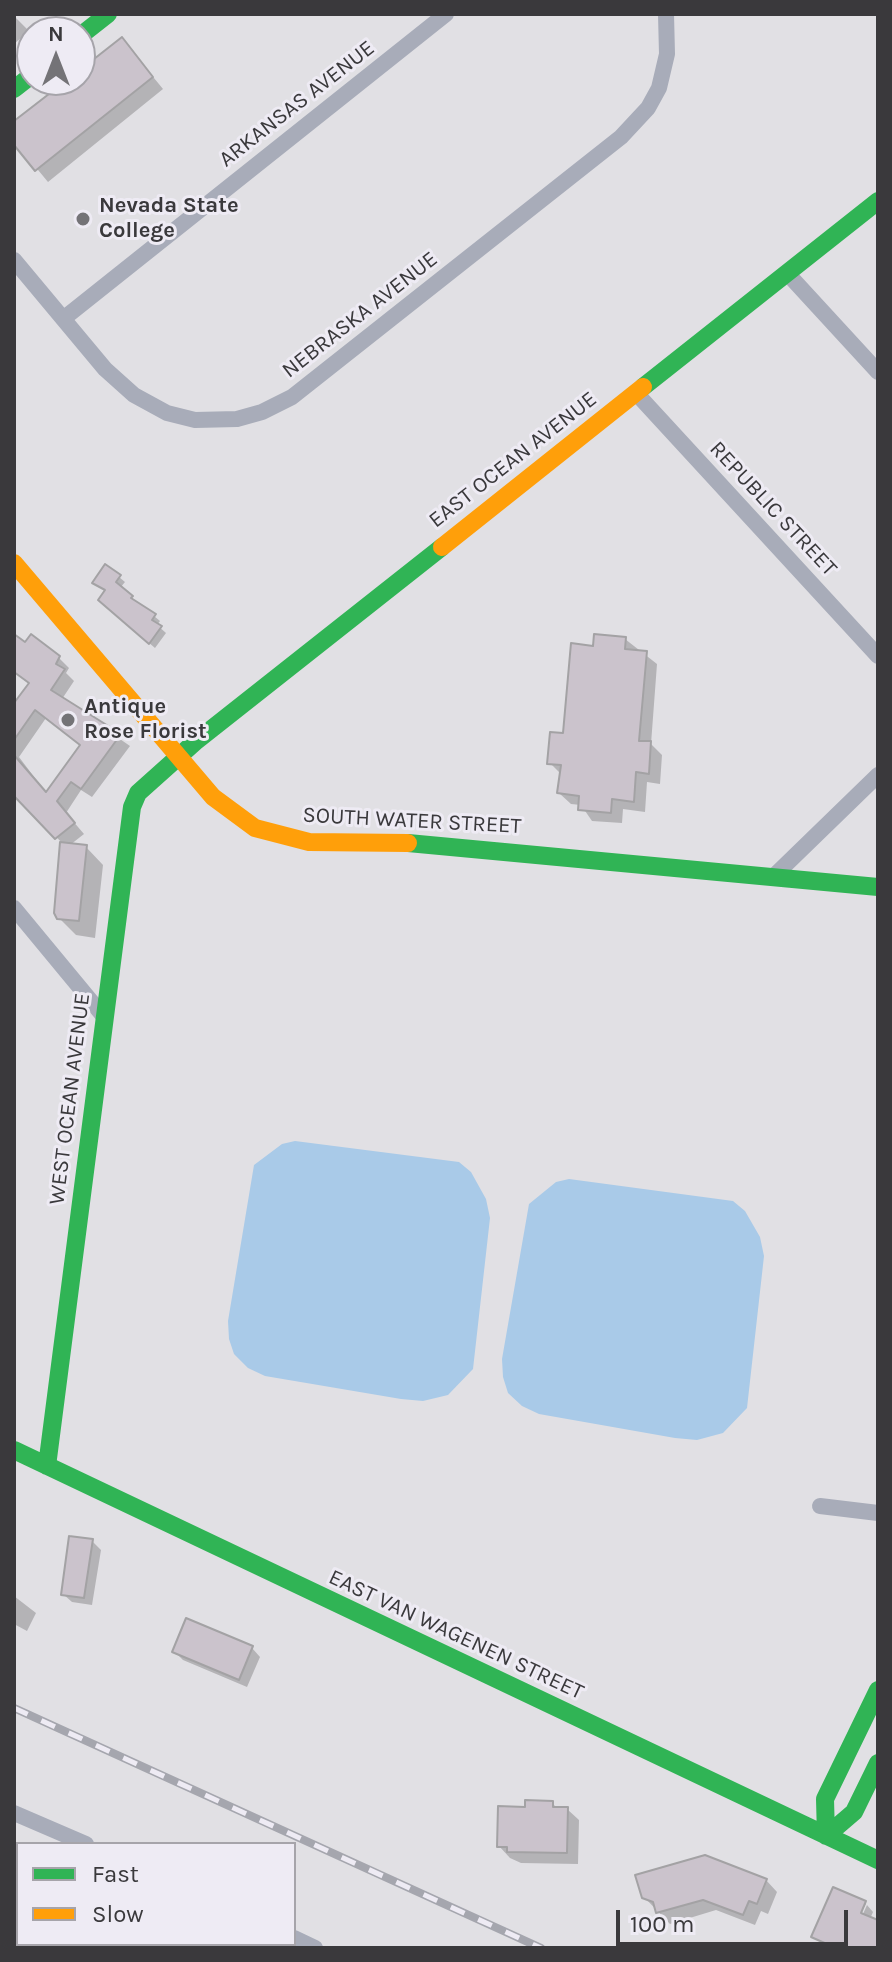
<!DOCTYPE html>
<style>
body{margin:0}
#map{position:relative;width:892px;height:1962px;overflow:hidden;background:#e1e0e4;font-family:Karla,sans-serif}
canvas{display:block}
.frame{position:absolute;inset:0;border:16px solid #3a393c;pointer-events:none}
.legend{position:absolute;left:16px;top:1842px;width:280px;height:104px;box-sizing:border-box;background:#eeebf4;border:2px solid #a6a4aa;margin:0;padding:10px 14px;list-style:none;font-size:24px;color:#3a393c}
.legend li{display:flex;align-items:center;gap:16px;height:40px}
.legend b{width:40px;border:2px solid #a6a4aa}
.north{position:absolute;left:16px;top:16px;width:80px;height:80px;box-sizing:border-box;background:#eeebf4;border:2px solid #a6a4aa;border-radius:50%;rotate:0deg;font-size:22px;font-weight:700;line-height:32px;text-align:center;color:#3a393c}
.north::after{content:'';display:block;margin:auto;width:28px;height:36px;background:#747377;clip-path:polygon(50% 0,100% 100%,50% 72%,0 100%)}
.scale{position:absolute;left:616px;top:1910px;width:232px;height:36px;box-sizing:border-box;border:4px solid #3a393c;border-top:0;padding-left:10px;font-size:24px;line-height:28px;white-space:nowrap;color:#3a393c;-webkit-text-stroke:6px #eeebf4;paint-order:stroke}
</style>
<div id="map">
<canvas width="892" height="1962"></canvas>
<div class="frame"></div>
<ul class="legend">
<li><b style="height:10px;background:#30b455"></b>Fast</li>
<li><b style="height:10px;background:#ff9f0a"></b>Slow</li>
</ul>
<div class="north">N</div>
<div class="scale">100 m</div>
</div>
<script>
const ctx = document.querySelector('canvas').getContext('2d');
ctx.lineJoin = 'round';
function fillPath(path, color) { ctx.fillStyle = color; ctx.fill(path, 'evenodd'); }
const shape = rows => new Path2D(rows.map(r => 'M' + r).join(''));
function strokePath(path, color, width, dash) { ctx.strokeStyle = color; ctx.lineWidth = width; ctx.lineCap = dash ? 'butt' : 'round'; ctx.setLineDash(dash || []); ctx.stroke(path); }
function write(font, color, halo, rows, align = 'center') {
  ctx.font = font + ' Karla,sans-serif'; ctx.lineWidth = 6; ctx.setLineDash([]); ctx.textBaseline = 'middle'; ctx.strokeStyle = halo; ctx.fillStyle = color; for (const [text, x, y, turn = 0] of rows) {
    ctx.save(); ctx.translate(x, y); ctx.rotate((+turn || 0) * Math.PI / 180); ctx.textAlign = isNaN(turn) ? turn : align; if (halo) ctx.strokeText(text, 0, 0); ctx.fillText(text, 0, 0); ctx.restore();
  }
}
const water = shape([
 [295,1141,459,1162,471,1172,486,1199,490,1218,473,1369,448,1395,423,1401,401,1399,265,1376,248,1368,234,1354,229,1339,228,1321,254,1165,282,1144],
 [569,1179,733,1201,745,1211,760,1237,764,1256,747,1408,723,1433,697,1440,675,1438,539,1414,522,1406,508,1393,503,1377,502,1359,529,1204,556,1182]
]);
const shadow = shape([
 [14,16,29,31,14,44],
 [122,39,163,89,48,182,14,141,14,124,70,80,80,80,80,72],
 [119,577,125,582,120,588,160,621,157,625,166,633,155,648,106,606,106,591,95,582],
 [14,637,59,658,69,668,66,673,74,681,62,699,130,746,92,797,81,790,66,813,84,834,70,845,86,847,103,865,95,938,76,935,59,918,62,843,14,792,14,706,30,685,14,671],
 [46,718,82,746,47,794,19,757],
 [625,639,657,664,651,744,662,755,660,784,647,782,645,812,623,809,622,823,592,821,581,805,571,804,559,793,562,775,550,763,565,735,595,648],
 [92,1541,101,1550,92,1605,72,1602,63,1594],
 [14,1596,36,1613,27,1631,14,1624],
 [252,1648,260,1657,247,1687,183,1660,174,1651],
 [552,1803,558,1809,567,1809,579,1820,578,1864,521,1863,510,1858,499,1846],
 [766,1880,777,1892,768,1914,761,1911,755,1925,716,1910,670,1924,644,1897],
 [834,1890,866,1904,855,1922,859,1923,867,1905,873,1912,870,1919,878,1923,878,1948,829,1948,814,1937]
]);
const building = shape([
 [122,37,153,77,35,171,14,145,14,121,67,80,80,80,80,70,122,37],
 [105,564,121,575,116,582,133,596,131,598,156,614,152,620,162,626,149,644,98,600,105,590,92,583,105,564],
 [14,634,25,642,31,634,60,656,56,664,65,669,51,690,121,734,81,789,71,782,57,801,75,823,55,839,14,796,14,755,46,792,80,745,35,710,14,740,14,703,29,683,14,672,14,634],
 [594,634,626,637,625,649,647,651,639,741,651,741,649,774,636,772,634,802,612,799,611,813,578,810,579,796,557,793,561,765,547,764,550,732,563,733,571,643,593,646,594,634],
 [60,842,87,845,79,921,57,919,54,913,60,842],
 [69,1536,93,1539,84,1598,61,1595,69,1536],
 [186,1618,253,1646,239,1680,172,1652,186,1618],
 [525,1800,553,1801,553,1807,568,1807,567,1853,507,1852,507,1847,497,1847,498,1806,525,1807,525,1800],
 [705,1855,767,1879,757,1904,749,1901,743,1915,703,1900,656,1913,653,1902,642,1898,635,1875,705,1855],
 [833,1887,866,1901,861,1913,878,1920,878,1948,836,1948,811,1937,833,1887]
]);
const street = shape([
 [14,260,105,369,134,395,167,413,195,420,237,419,262,412,292,397,621,137,648,108,659,88,667,54,666,14],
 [787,273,878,372],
 [63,319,446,14],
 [636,393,878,656],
 [774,876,878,775],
 [14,908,105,1018],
 [820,1506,878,1513],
 [14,1813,86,1844],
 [294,1938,315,1948],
 [92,1948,93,1944]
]);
const fast = shape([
 [80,36,108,14],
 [14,89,32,75],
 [643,387,878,201],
 [408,843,878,887],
 [14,1450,878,1860],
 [47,1466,132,807,138,793,195,742,442,547],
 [826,1836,825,1799,878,1690],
 [826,1836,854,1812,878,1763]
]);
const slow = shape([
 [442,547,643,387],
 [14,563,213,797,255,828,309,842,408,843]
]);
const rail = shape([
 [14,1708,541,1948]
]);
const markers = [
 [83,219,8,"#747377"],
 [68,720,8,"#747377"]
];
const streetNames = [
 ["ARKANSAS AVENUE",297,104,-38],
 ["NEBRASKA AVENUE",360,315,-38],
 ["EAST OCEAN AVENUE",513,460,-38],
 ["REPUBLIC STREET",773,509,47],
 ["SOUTH WATER STREET",412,821,3],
 ["WEST OCEAN AVENUE",70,1099,-83],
 ["EAST VAN WAGENEN STREET",456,1635,25]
];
const poiNames = [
 ["Nevada State",99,206],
 ["College",99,231],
 ["Antique",84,707],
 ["Rose Florist",84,732]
];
fillPath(water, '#a9cae8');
fillPath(shadow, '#0003');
fillPath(building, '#cbc3cc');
strokePath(building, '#a3a2a4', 2);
strokePath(street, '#a8acb9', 16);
strokePath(fast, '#30b455', 18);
strokePath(slow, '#ff9f0a', 18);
strokePath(rail, '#a5a6ae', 8);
strokePath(rail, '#eeebf4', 5, [15]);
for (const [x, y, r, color] of markers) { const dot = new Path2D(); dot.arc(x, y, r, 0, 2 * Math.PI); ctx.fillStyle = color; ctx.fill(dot); strokePath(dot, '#eeebf4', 3); }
write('22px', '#3a393c', '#eeebf4', streetNames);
write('bold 22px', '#3a393c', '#eeebf4', poiNames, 'left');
</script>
